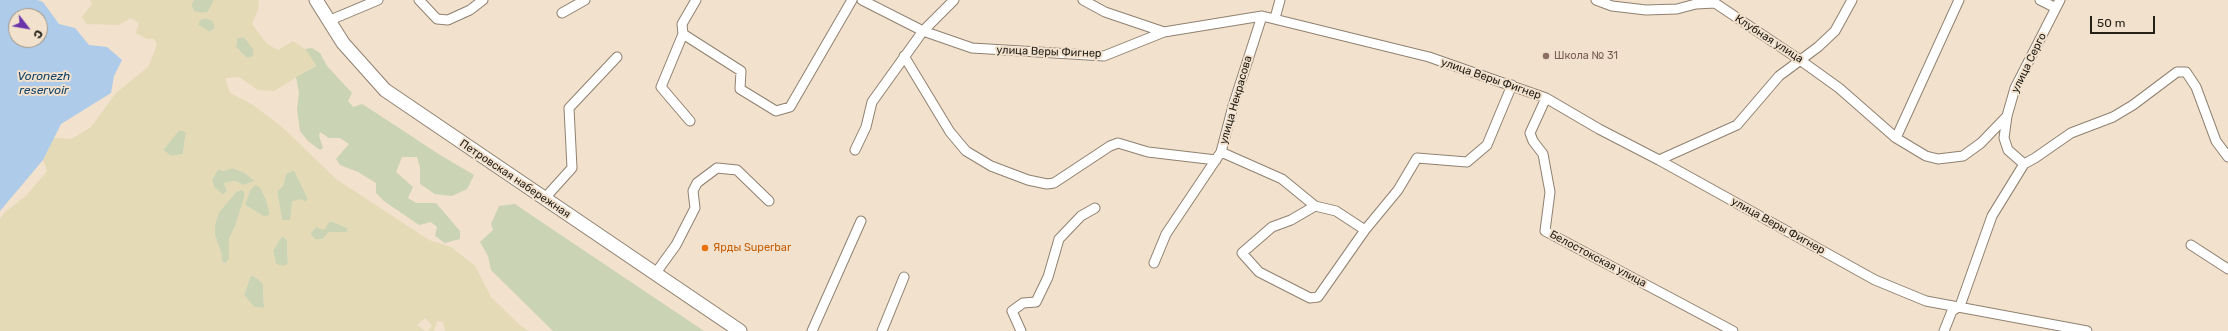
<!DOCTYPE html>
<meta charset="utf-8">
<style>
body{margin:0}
#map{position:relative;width:2228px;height:331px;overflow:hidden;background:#f1e1cd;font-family:Rubik,sans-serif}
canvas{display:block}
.north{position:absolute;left:8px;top:8px;width:40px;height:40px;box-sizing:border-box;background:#f1e1cd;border:1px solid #9f9485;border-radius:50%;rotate:121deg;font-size:11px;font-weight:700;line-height:16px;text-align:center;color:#252018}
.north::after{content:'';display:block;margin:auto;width:14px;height:18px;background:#6b33a9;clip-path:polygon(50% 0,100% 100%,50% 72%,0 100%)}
.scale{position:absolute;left:2090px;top:16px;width:65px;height:18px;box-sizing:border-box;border:2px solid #252018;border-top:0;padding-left:5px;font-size:12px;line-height:14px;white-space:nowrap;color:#252018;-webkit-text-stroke:3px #f1e1cd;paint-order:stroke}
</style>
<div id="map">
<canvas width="2228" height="331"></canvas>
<div class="north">С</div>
<div class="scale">50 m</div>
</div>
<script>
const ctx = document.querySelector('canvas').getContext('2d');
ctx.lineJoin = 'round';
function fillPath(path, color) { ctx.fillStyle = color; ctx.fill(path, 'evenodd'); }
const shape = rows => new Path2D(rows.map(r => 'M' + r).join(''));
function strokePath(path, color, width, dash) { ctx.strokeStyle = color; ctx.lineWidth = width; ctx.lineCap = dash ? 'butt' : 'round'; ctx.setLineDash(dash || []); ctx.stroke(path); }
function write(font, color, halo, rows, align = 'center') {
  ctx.font = font + ' Rubik,sans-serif'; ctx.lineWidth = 4; ctx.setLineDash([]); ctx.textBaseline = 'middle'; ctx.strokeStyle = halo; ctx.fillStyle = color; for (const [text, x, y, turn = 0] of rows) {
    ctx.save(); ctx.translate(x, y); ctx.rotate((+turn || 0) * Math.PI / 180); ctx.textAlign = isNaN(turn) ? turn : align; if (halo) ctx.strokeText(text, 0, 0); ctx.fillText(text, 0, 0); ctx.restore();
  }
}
const green = shape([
 [194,0,214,0,208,12,201,13,194,11,191,5],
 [206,18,213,21,215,28,210,32,198,25,199,19],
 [244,37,254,50,253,57,247,58,236,47,237,38],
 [312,48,320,53,327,66,352,93,348,101,353,107,362,104,370,109,440,155,474,175,467,189,452,196,435,194,420,184,420,167,417,157,402,157,396,172,413,187,408,198,416,203,436,203,460,231,460,239,445,243,435,236,437,227,431,222,419,225,384,201,376,193,376,183,358,172,340,165,336,159,349,144,340,138,329,138,320,132,319,136,323,148,320,150,308,141,300,131,297,109,299,93,296,77,316,66,305,49],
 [179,130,186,132,183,154,171,156,163,150],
 [233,168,245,173,255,181,243,185,235,181,224,183,227,191,223,195,214,187,212,180,218,169,223,171],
 [294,170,308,199,290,220,282,220,277,191,283,186,286,174],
 [255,185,260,187,266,199,270,214,265,217,245,205,250,190],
 [243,190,245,195,236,224,229,239,229,259,226,263,221,262,222,256,215,235,215,224,219,212,237,191],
 [515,204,546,225,704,331,553,331,491,270,488,256,480,242,493,230,491,224,499,206],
 [330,221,348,228,347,232,329,232,323,239,315,239,310,234,316,227],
 [282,236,287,240,288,265,282,266,276,264,273,251],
 [251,275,257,278,263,284,264,308,254,307,244,295]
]);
const sand = shape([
 [90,0,194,0,191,5,194,11,201,13,208,12,214,0,259,0,258,10,252,24,267,44,278,50,293,41,305,49,316,65,274,91,258,90,239,77,225,78,230,93,253,105,282,127,336,179,429,240,451,247,475,266,491,297,520,325,529,331,445,331,443,322,437,321,434,331,428,331,432,325,425,318,417,325,425,331,0,331,0,219,5,212,26,196,47,171,43,160,54,138,72,139,91,127,116,93,148,67,154,53,157,44,154,39,147,39,136,33,139,23,131,18,118,25,87,24,82,17,92,4],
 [206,18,213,21,215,28,210,32,198,25,200,20],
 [244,37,254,50,253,56,247,58,236,47,237,38],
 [179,130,186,132,183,154,171,156,163,150],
 [234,168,245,173,255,181,243,185,235,181,224,183,227,191,223,195,214,187,212,180,218,169,223,171],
 [294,170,308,199,305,202,302,199,292,201,290,220,282,220,277,191,283,186,286,174],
 [255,185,260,187,266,200,270,214,265,217,245,205,250,190],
 [243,190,245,195,236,224,229,239,229,259,226,263,222,263,222,256,215,235,215,224,219,212,237,191],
 [330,221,348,228,347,232,329,232,323,239,315,239,310,234,316,227,324,230],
 [282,236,287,240,288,264,282,266,276,264,273,251],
 [251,275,257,278,263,284,264,308,254,307,244,295]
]);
const water = shape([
 [0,0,37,0,43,2,59,24,75,28,89,45,107,47,122,60,114,76,111,93,61,124,43,160,0,211],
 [16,16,40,16,40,40,16,40]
]);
const street = shape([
 [419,0,437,19,448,20,470,10,483,0],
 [862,0,923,31,972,48,1104,56,1164,32,1262,16,1429,57,1546,98,1599,129,1659,160,1875,280,1926,301,2087,331],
 [1083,0,1105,12,1164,32],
 [1596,0,1612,6,1646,10,1677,9,1696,4,1715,3,1800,60,1839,88,1896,138,1926,156,1938,159,1963,156,1981,143,2007,116],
 [2040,0,2056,8],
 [562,13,585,0],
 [1275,18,1280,0],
 [328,21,378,0],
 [683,34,741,71,740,89,776,111,790,107,852,0],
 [904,56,950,132,966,151,991,166,1028,180,1047,184,1054,183,1110,146,1118,143,1148,152,1216,160],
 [1546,98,1530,133,1533,141,1543,154,1550,192,1545,231,1733,331],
 [690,121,661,87,683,34,682,24,696,0],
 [1896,138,1959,0],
 [855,150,866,127,872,102,923,31,954,0],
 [1221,152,1282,179,1315,206,1336,211,1365,230],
 [1659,160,1737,125,1779,76,1818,47,1835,31,1852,0],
 [2024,164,2035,158,2071,133,2113,117,2133,105,2177,72,2186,72,2196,87,2216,141,2228,157],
 [2024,164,2008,150,2004,138,2007,116,2015,88,2060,0],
 [544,199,572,168,569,108,617,57],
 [1315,206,1291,220,1272,227,1242,253,1259,272,1310,298,1318,297,1365,230,1398,190,1417,158,1467,162,1487,145,1512,85],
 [2191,245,2228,269],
 [1154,263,1166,234,1221,152,1233,106,1262,16],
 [655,274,676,245,695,208,693,191,697,183,717,168,737,170,769,201],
 [812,331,861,221],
 [882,331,904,277],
 [1021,331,1012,311,1023,303,1036,302,1048,277,1059,239,1081,216,1095,208],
 [1944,331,1952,311,1960,306,1992,216,2024,164]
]);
const secondary = shape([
 [316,0,343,43,385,90,740,331]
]);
const markers = [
 [1546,56,4,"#8d6e63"],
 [705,248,4,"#e8710a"]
];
const streetNames = [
 ["Клубная улица",1769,39,33],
 ["улица Веры Фигнер",1049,52,2],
 ["улица Серго",2029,63,-64],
 ["улица Веры Фигнер",1491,79,19],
 ["улица Некрасова",1236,100,-74],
 ["Петровская набережная",515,179,34],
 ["улица Веры Фигнер",1778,226,29],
 ["Белостокская улица",1598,259,28]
];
const educationNames = [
 ["Школа № 31",1554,56]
];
const foodNames = [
 ["Ярды Superbar",713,248]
];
const waterNames = [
 ["Voronezh",44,77],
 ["reservoir",44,91]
];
fillPath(green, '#cad3b3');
fillPath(sand, '#e4dab5');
fillPath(water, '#aecce9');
strokePath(street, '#908170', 11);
strokePath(secondary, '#908170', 15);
strokePath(street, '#fff', 9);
strokePath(secondary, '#fff', 13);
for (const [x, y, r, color] of markers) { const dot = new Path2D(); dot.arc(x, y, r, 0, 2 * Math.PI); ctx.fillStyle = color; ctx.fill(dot); strokePath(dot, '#f1e1cd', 1.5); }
write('11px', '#252018', '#f1e1cd', streetNames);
write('11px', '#785e54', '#f1e1cd', educationNames, 'left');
write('11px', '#c56008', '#f1e1cd', foodNames, 'left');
write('italic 12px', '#134369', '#f1e1cd', waterNames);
</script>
